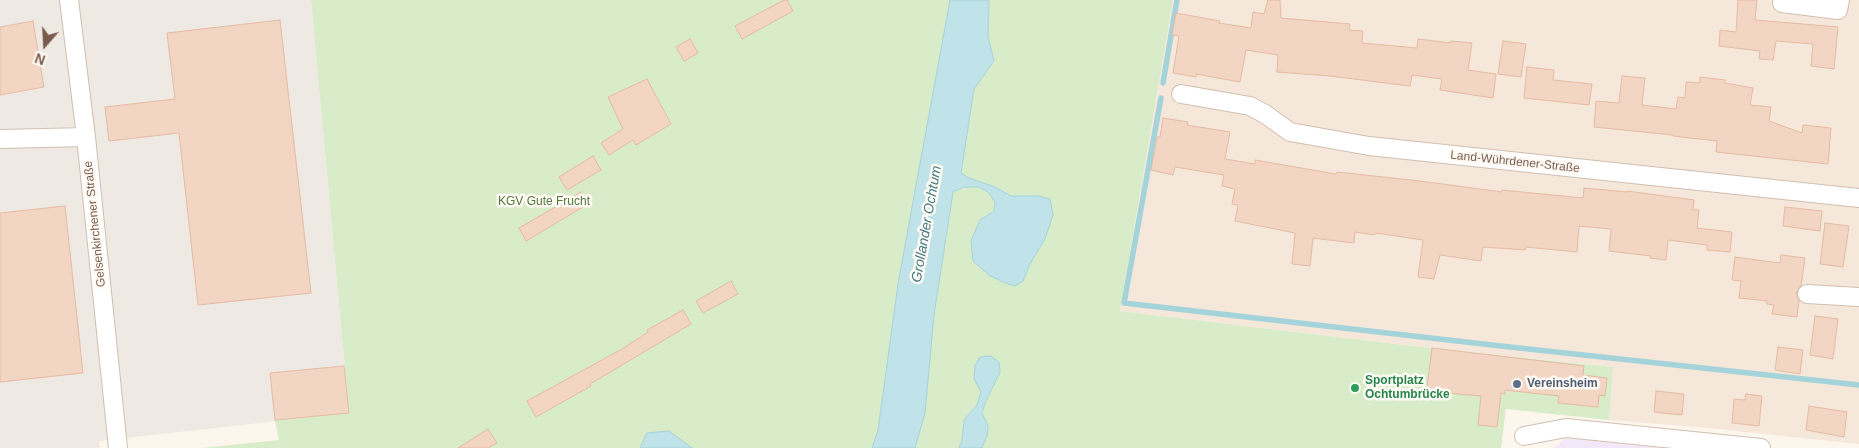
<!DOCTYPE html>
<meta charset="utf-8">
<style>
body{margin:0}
#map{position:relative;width:1859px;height:448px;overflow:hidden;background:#fdf6ec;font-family:Arial,sans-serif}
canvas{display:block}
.north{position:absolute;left:20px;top:20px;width:50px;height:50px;-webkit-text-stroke:4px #fffaf3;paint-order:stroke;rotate:199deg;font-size:14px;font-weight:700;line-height:20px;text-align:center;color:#7a5c4d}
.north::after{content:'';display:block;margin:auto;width:18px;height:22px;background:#7a5c4d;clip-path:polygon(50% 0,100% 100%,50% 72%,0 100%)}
</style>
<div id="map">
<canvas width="1859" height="448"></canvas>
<div class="north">N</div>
</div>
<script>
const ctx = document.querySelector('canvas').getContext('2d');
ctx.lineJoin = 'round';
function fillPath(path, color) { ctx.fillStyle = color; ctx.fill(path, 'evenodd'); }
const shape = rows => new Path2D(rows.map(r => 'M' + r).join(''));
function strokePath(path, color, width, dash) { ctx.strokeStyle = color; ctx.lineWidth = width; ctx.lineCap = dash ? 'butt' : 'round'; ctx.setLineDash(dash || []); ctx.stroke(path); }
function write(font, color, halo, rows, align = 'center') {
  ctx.font = font + ' Arial,sans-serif'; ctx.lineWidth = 5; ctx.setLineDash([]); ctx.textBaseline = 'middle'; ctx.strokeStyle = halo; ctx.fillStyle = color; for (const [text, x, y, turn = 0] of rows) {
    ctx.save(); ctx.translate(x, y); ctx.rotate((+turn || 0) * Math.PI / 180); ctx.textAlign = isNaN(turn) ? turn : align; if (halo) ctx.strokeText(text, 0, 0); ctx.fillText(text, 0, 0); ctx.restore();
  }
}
const residential = shape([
 [1173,0,1859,0,1859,444,1708,428,1609,420,1613,367,1446,350,1120,311]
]);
const industrial = shape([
 [0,0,311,0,349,413,99,441,100,448,0,448]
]);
const education = shape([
 [1565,438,1660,448,1554,448]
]);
const green = shape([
 [311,0,950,0,898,284,878,430,872,448,692,448,669,431,647,434,640,448,203,448,279,440,275,420,349,413],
 [989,0,1173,0,1120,311,1446,350,1613,367,1609,420,1506,409,1501,448,982,448,987,436,988,426,982,413,985,403,1000,372,999,362,991,356,980,357,975,366,974,379,981,392,977,405,964,420,962,441,959,448,915,448,925,413,934,315,953,192,964,187,979,187,988,192,995,202,994,211,980,220,971,241,973,261,1023,281,1030,264,1045,239,1038,196,1011,196,995,187,969,178,960,173,974,89,994,61,988,36]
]);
const water = shape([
 [950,0,989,0,988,36,994,61,974,89,961,173,969,178,995,187,1011,196,1038,196,1050,199,1053,215,1045,239,1030,264,1023,281,1015,286,1008,284,990,276,973,261,971,241,980,220,994,211,995,202,988,192,979,187,964,187,953,192,934,315,925,413,915,448,872,448,878,430,898,284,950,0],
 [991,356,999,362,1000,372,985,403,982,413,988,426,987,436,982,448,959,448,962,441,964,420,977,405,981,392,974,379,975,366,980,357,991,356],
 [669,431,692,448,640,448,647,433,669,431]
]);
const stream = shape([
 [1163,83,1177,0],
 [1161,98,1124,303,1501,346,1859,385]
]);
const building = shape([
 [784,0,787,0,793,11,742,39,735,26,784,0],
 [1268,0,1280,0,1281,18,1350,24,1349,30,1363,31,1362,43,1417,48,1418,39,1451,43,1451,41,1472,43,1468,70,1496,74,1493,98,1440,90,1442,79,1412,75,1410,86,1330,76,1277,72,1278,55,1246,50,1240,82,1196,74,1196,77,1173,73,1179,36,1172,35,1176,13,1220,21,1219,23,1251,28,1253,12,1264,14,1268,0],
 [1738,0,1757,0,1755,20,1838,27,1834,69,1811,66,1813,44,1776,41,1773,60,1759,59,1760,51,1719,46,1720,30,1736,32,1738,0],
 [280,20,311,293,198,305,179,133,109,141,105,107,175,99,167,33,280,20],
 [33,21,44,87,0,95,0,27,33,21],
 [690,39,698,53,684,61,676,47,690,39],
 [1503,41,1526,44,1521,77,1498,74,1503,41],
 [1527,67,1554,70,1553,80,1592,84,1589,105,1524,98,1527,67],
 [1622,76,1645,78,1642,105,1676,109,1678,97,1685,98,1686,82,1700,83,1700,77,1725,80,1725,83,1753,88,1750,105,1771,107,1769,121,1802,133,1803,125,1831,128,1828,164,1716,152,1717,141,1673,136,1673,135,1594,127,1596,101,1619,103,1622,76],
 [647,79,671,124,636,145,633,140,609,155,601,143,623,129,608,97,647,79],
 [1163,118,1188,122,1187,125,1230,132,1225,159,1255,164,1255,160,1336,174,1337,172,1420,181,1502,192,1502,190,1583,198,1584,188,1627,192,1627,191,1694,200,1693,210,1699,210,1697,228,1732,232,1730,252,1707,250,1707,245,1668,240,1666,260,1650,258,1651,256,1609,251,1611,229,1579,226,1577,252,1526,247,1525,250,1483,247,1481,261,1440,255,1434,279,1418,277,1423,240,1376,233,1375,235,1355,232,1354,243,1313,238,1310,266,1292,264,1295,233,1235,221,1238,205,1232,204,1235,189,1222,186,1224,175,1175,167,1173,175,1151,170,1157,137,1160,137,1163,118],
 [593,156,601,170,567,190,559,177,593,156],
 [581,192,588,204,526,241,519,228,581,192],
 [65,206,83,373,0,382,0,213,65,206],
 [1785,207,1822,211,1820,231,1783,226,1785,207],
 [1825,223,1849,226,1843,267,1820,264,1825,223],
 [1781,255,1805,258,1801,286,1796,293,1799,301,1797,317,1772,314,1774,305,1767,304,1767,301,1739,298,1741,281,1732,280,1735,257,1780,263,1781,255],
 [731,281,738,294,703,313,696,301,731,281],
 [683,310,691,324,590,384,591,386,536,417,527,401,622,349,648,332,647,330,683,310],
 [1815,316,1838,319,1833,359,1810,355,1815,316],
 [1778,347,1803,350,1800,374,1775,370,1778,347],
 [1432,348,1584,366,1583,375,1607,378,1605,396,1599,395,1598,407,1558,403,1559,396,1505,390,1505,394,1501,393,1497,427,1478,425,1481,396,1447,393,1446,398,1426,395,1432,348],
 [344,366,349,413,275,420,270,373,344,366],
 [1656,391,1684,394,1682,415,1654,412,1656,391],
 [1746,394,1762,396,1759,426,1732,423,1734,399,1745,400,1746,394],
 [1809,406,1847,412,1844,437,1806,430,1809,406],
 [488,429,497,443,488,448,458,448,488,429]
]);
const minor = shape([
 [69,0,86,137,118,448],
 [1782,0,1782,3,1838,10,1840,0],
 [1181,94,1250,106,1265,114,1290,132,1369,146,1859,198],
 [0,139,86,137],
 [1807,294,1859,297],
 [1524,436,1566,428,1761,448]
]);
const markers = [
 [1517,384,5,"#5c6f8a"],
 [1355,388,5,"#2e9e5b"]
];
const streetNames = [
 ["Land-Wührdener-Straße",1515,162,6],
 ["Gelsenkirchener Straße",95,224,-96]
];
const parkNames = [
 ["KGV Gute Frucht",544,202]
];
const leisureNames = [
 ["Sportplatz",1365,381],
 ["Ochtumbrücke",1365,395]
];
const serviceNames = [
 ["Vereinsheim",1527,384]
];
const waterNames = [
 ["Grollander Ochtum",927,224,-80]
];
fillPath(residential, '#f5e8da');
fillPath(industrial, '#efe9e4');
fillPath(education, '#f3e8fa');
fillPath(green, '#d8ecc9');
fillPath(water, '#bfe3e8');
strokePath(water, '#a5d3da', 1);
strokePath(stream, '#a5d3da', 5.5);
fillPath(building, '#f3d5c3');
strokePath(building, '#e6bba3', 1);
strokePath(minor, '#d1beb0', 20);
strokePath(minor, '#fff', 18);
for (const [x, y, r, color] of markers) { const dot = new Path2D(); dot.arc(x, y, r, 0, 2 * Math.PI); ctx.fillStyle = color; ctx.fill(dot); strokePath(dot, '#fffaf3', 2); }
write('12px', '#7a5c4d', '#fffaf3', streetNames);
write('12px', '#537a41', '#fffaf3', parkNames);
write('bold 12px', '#27864d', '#fffaf3', leisureNames, 'left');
write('bold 12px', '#4e5e75', '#fffaf3', serviceNames, 'left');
write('italic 14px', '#437c86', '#fffaf3', waterNames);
</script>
